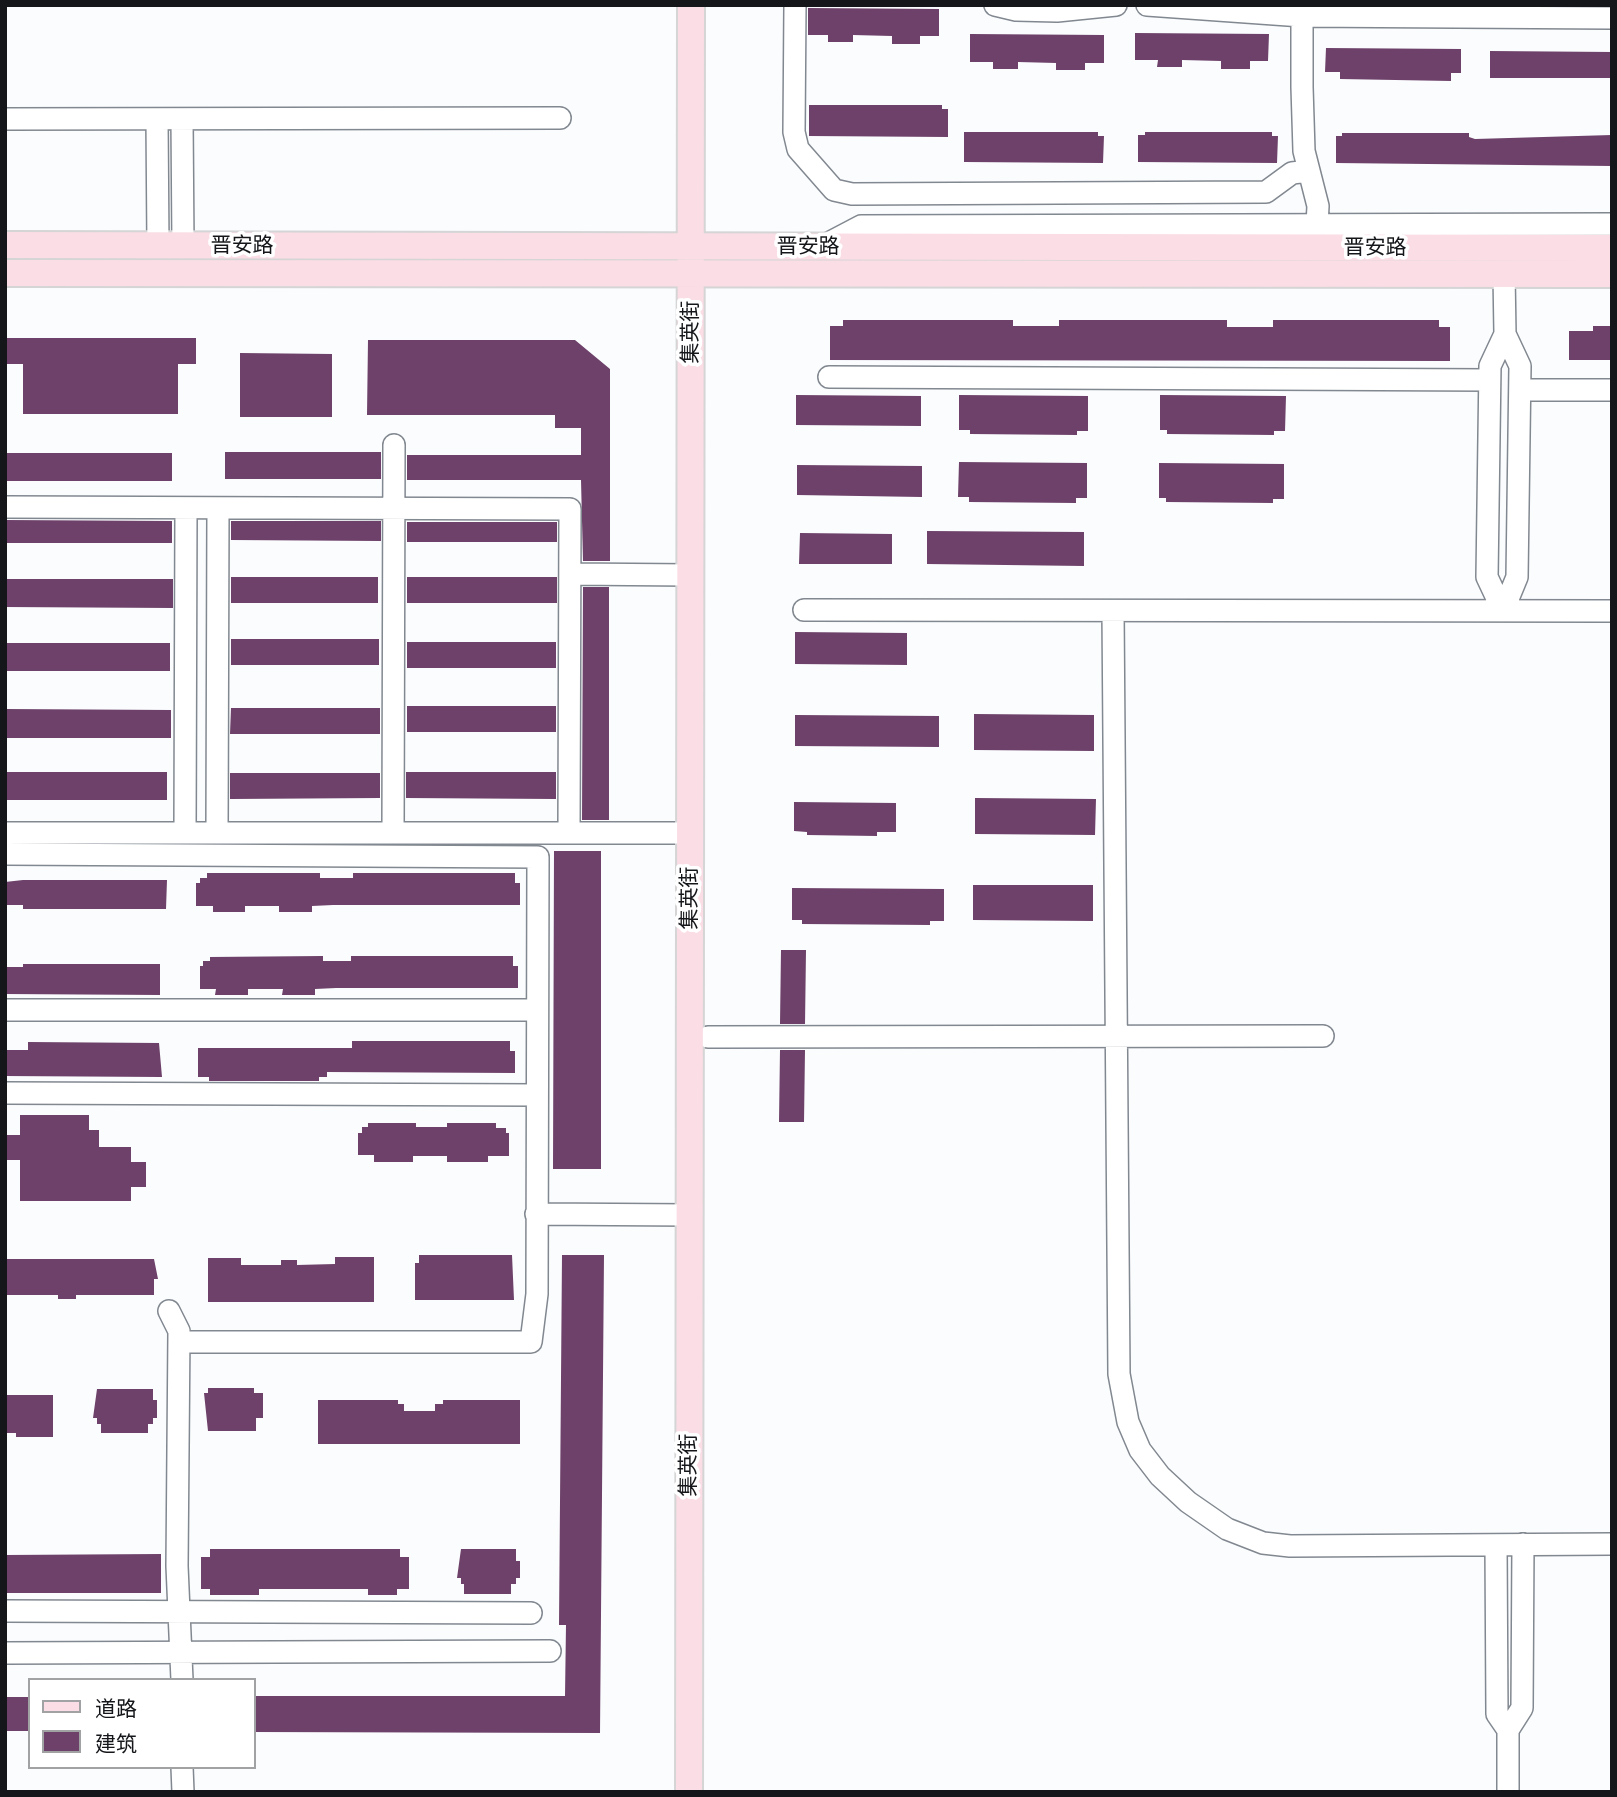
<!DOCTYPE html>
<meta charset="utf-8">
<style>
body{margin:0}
#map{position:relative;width:1617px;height:1797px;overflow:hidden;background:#fafcfe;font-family:"Fira Sans Condensed","Noto Sans SC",sans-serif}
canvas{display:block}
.frame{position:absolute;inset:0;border:7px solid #141619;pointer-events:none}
.legend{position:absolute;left:28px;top:1678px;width:228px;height:91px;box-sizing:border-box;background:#fff;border:2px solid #a1a2a3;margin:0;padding:9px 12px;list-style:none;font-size:21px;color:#141619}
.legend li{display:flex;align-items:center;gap:14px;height:35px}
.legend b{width:35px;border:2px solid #a1a2a3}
</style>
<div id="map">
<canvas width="1617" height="1797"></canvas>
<div class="frame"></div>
<ul class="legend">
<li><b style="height:9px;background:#fadde5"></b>道路</li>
<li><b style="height:19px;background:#6d4169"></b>建筑</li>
</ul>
</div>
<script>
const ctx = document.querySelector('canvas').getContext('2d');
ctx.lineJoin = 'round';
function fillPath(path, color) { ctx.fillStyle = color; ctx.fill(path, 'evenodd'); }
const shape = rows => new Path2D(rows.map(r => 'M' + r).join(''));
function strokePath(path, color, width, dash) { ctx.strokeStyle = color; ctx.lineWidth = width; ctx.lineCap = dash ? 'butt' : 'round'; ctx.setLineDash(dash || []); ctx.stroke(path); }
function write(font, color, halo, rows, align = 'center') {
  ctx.font = font + ' "Fira Sans Condensed","Noto Sans SC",sans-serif'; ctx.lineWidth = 7; ctx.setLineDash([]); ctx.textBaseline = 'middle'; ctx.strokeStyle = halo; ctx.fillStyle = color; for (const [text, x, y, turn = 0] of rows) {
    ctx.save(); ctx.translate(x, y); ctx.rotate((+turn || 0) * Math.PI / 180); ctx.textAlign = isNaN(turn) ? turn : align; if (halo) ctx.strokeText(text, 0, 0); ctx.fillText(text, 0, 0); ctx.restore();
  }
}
const building = shape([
 [808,8,939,9,939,36,920,36,920,44,892,44,892,36,853,35,853,42,828,42,828,35,808,35],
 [1135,33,1269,34,1268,61,1250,61,1250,69,1221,69,1221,61,1182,60,1182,67,1157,67,1158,60,1135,60],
 [970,34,1104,35,1104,63,1085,63,1085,70,1056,70,1056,63,1018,62,1018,69,993,69,993,62,970,62],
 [1326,48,1461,49,1461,73,1451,73,1451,81,1340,79,1340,72,1325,72],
 [1490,51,1612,52,1612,78,1490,78],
 [809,105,942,105,942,109,948,109,948,137,809,136],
 [964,132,1098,132,1098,136,1104,136,1103,163,964,162],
 [1145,132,1272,132,1272,136,1278,136,1277,163,1138,162,1138,135,1145,135],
 [1342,133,1469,133,1469,137,1475,139,1612,135,1612,166,1336,163,1336,136,1342,136],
 [843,320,1013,320,1013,326,1059,326,1059,320,1227,320,1227,327,1273,327,1273,320,1439,320,1439,327,1450,327,1450,361,830,360,830,326,843,326],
 [1593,326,1612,326,1612,360,1569,360,1569,331,1593,331],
 [5,338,196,338,196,364,178,364,178,414,23,414,23,364,5,364],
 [368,340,575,340,610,369,610,561,583,561,581,480,407,480,407,455,581,455,581,428,555,428,555,415,367,415],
 [240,353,332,354,332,417,240,417],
 [796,395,921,396,921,426,796,425],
 [959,395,1088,396,1088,431,1077,431,1077,435,970,434,970,430,959,430],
 [1160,395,1286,396,1285,431,1274,431,1274,435,1167,434,1167,430,1160,430],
 [225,452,381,452,381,479,225,479],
 [5,453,172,453,172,481,5,481],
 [959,462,1087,463,1087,498,1076,498,1076,503,969,502,969,497,958,497],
 [1159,463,1284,464,1284,499,1273,499,1273,503,1166,502,1166,498,1159,498],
 [797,465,922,466,922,497,797,495],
 [5,520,172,521,172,543,5,543],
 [231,521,381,521,381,541,231,540],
 [407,522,557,522,557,542,407,542],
 [927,531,1084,532,1084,566,927,564],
 [800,533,892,534,892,564,799,564],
 [231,577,378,577,378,603,231,603],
 [407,577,557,577,557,603,407,603],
 [5,579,173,579,173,608,5,607],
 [583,587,609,587,609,820,582,820],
 [795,632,907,633,907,665,795,664],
 [231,639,379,639,379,665,231,665],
 [407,642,556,642,556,668,407,668],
 [5,643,170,643,170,671,5,671],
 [407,706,556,706,556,732,407,732],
 [231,708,380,708,380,734,230,734],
 [5,709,171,710,171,738,5,738],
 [974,714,1094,715,1094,751,974,750],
 [795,715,939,716,939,747,795,746],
 [5,772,167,772,167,800,5,800],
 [406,772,556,772,556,799,406,798],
 [230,773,380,773,380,798,230,799],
 [975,798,1096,799,1095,835,975,834],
 [794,802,896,803,896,832,877,832,877,836,807,835,807,832,794,831],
 [554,851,601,851,601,1169,553,1169],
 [207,873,320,873,320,878,353,878,353,873,515,873,515,883,520,883,520,905,333,905,312,906,312,912,279,912,279,906,245,906,245,912,213,912,213,906,196,906,196,883,200,883,200,878,207,878],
 [23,880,167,880,166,909,23,909,23,905,5,905,5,882],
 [973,885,1093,885,1093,921,973,920],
 [792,888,944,889,944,921,930,921,930,925,802,924,802,920,792,920],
 [781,950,806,950,805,1024,780,1024],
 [323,956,323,961,351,961,351,956,513,956,513,966,518,966,518,988,336,988,315,989,315,995,282,995,283,989,248,989,248,995,215,995,216,989,200,989,200,966,203,966,203,961,210,961,210,957],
 [23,964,160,964,160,995,5,994,5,967,23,967],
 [352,1041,510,1041,510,1051,515,1051,515,1073,327,1072,327,1077,319,1077,319,1081,209,1081,209,1077,198,1077,198,1048,352,1048],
 [28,1042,159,1043,162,1077,5,1076,5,1050,28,1050],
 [780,1050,805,1050,804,1122,779,1122],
 [20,1115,89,1115,89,1130,99,1130,99,1147,131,1147,131,1162,146,1162,146,1187,131,1187,131,1201,20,1201,20,1160,5,1160,5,1135,20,1135],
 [368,1123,416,1123,416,1127,447,1127,447,1123,496,1123,496,1128,506,1128,506,1133,509,1133,509,1156,488,1156,488,1162,447,1162,447,1156,413,1156,413,1162,374,1162,374,1155,358,1155,358,1133,362,1133,362,1127,368,1127],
 [419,1255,512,1255,514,1300,415,1300,415,1263,419,1263],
 [562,1255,604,1255,600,1733,254,1732,254,1696,565,1696,566,1625,559,1625],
 [335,1257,374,1257,374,1302,208,1302,208,1258,241,1258,241,1265,281,1265,281,1260,297,1260,297,1265,335,1264],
 [5,1259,154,1259,158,1279,154,1279,154,1295,76,1295,76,1299,58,1299,58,1295,5,1295],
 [208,1388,254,1388,254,1393,263,1393,263,1418,256,1418,256,1431,208,1431,204,1393,208,1393],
 [97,1389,153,1389,153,1400,157,1400,157,1418,153,1418,153,1424,148,1424,148,1433,101,1433,101,1424,97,1424,97,1418,93,1418],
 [5,1395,53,1395,53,1437,16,1437,16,1433,5,1433],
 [318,1400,398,1400,398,1404,404,1404,404,1411,435,1411,435,1404,443,1404,443,1400,520,1400,520,1444,318,1444],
 [210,1549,400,1549,400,1557,409,1557,409,1589,397,1589,397,1595,368,1595,368,1589,259,1589,259,1595,210,1595,210,1589,201,1589,201,1557,210,1557],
 [461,1549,516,1549,516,1561,520,1561,520,1578,516,1578,516,1584,511,1584,511,1594,464,1594,464,1584,461,1584,461,1578,457,1578],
 [161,1554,161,1593,5,1593,5,1555],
 [5,1697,30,1697,30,1731,5,1731]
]);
const minor = shape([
 [795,5,794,132,798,149,834,190,852,194,1266,192,1292,173,1309,171],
 [995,5,1016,10,1057,11,1116,5],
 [1147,5,1302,16,1612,18],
 [1314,13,1302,16,1302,87,1304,151,1318,206,1317,225],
 [5,119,560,118],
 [157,119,158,246],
 [182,119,183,246],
 [821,247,861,226,1612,224],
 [829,377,1489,380],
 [1520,390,1612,390],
 [5,507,570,509,569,833],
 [570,574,690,575],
 [804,610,1612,611],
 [1113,611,1119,1374,1128,1422,1140,1450,1160,1476,1188,1502,1227,1529,1263,1543,1290,1546,1612,1544],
 [1503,611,1517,577,1520,366,1505,334,1504,274],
 [1503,611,1487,577,1490,366,1505,334],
 [5,833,690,833],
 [185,833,186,508],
 [217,833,218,508],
 [393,833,394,445],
 [5,854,538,857,537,1294,531,1342,179,1342],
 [5,1010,537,1010],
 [708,1037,1323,1036],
 [5,1093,537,1095],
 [536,1214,690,1215],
 [169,1311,179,1331,177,1566,182,1680],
 [1496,1545,1497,1714,1508,1730,1522,1708,1523,1544],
 [5,1611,531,1613],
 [5,1653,550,1651],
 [1508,1730,1508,1792],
 [182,1767,183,1792]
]);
const major = shape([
 [5,245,1612,248],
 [5,273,1612,274],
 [689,1792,691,5]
]);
const streetNames = [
 ["晋安路",242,246],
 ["晋安路",808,247],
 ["晋安路",1375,248],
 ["集英街",691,332,-90],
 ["集英街",690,898,-90],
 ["集英街",689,1465,-90]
];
fillPath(building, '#6d4169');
strokePath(minor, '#828890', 24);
strokePath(major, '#d5d5d6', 30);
strokePath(minor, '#fff', 21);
strokePath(major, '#fadde5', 26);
write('21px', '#141619', '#fff', streetNames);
</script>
